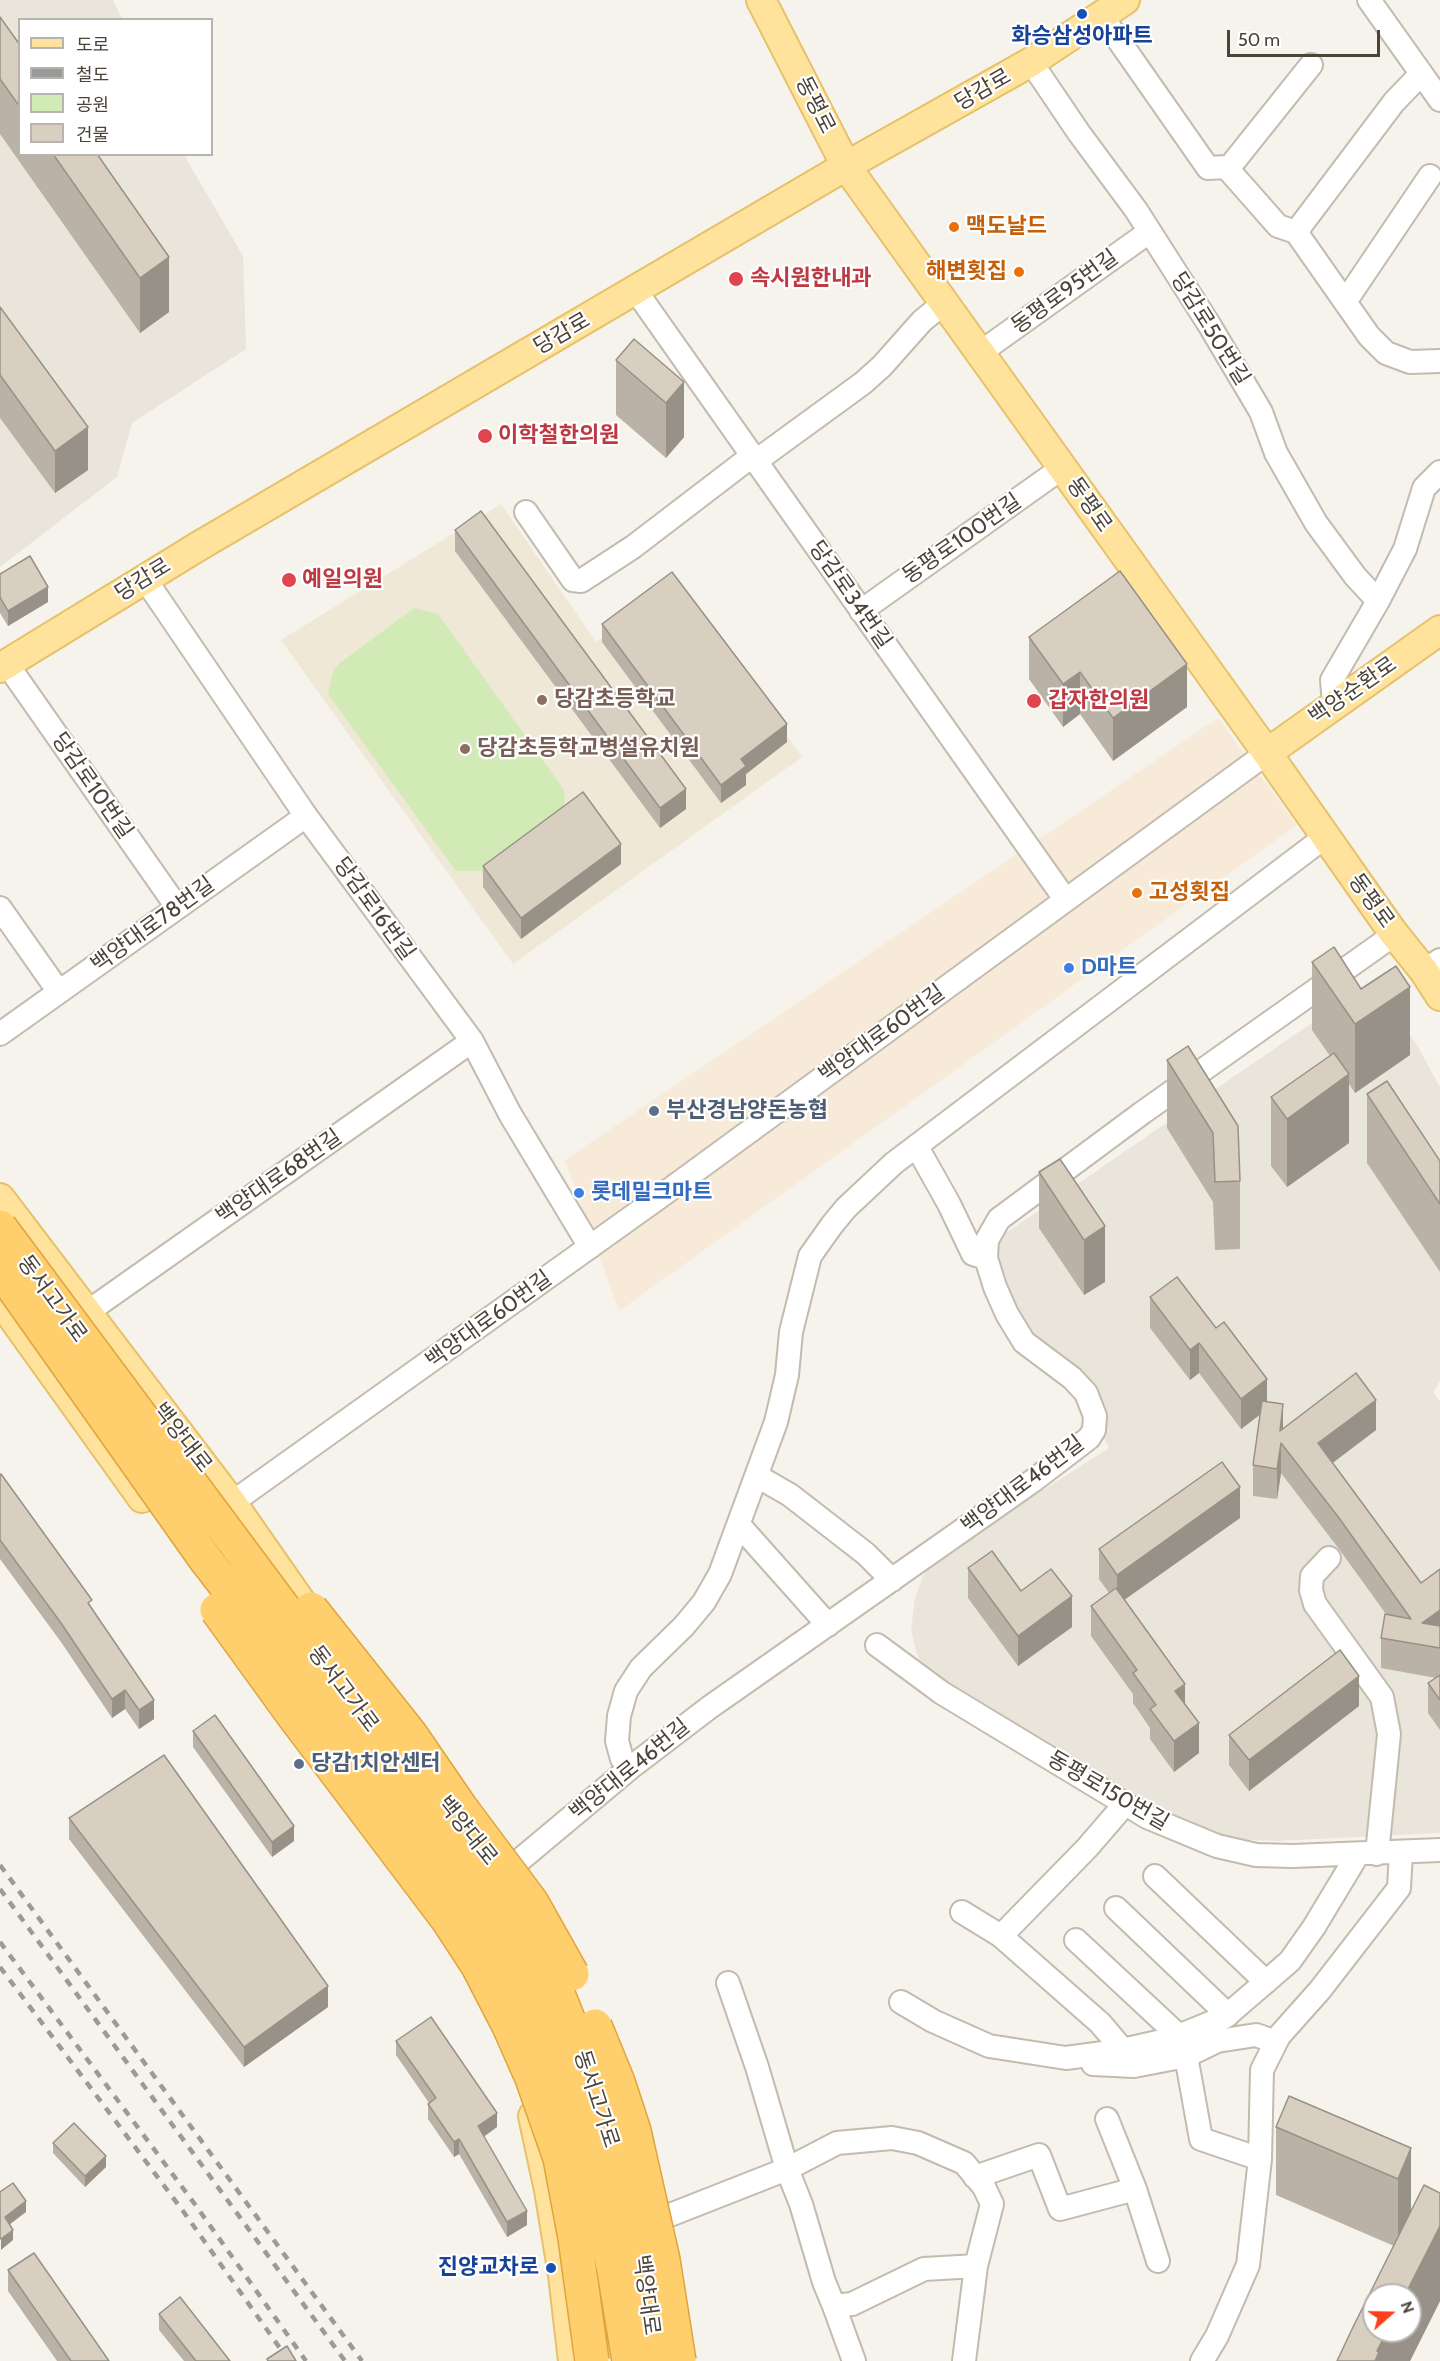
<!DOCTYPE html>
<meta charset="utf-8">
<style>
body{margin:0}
#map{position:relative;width:1440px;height:2361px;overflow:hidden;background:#f6f3ec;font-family:Cabin,"Noto Sans KR",sans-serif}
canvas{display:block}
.legend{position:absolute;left:18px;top:18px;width:195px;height:138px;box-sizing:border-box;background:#fff;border:2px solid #b7b4b0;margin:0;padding:8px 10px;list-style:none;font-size:18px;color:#4b4439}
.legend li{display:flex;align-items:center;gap:12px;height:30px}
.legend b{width:30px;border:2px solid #b7b4b0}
.north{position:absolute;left:1362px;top:2283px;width:60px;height:60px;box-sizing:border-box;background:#fff;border:2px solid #b7b4b0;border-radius:50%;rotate:70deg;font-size:16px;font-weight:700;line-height:24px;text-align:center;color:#4b4439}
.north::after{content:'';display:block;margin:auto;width:21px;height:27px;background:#fc3f1d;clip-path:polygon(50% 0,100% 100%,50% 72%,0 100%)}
.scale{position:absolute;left:1227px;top:30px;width:153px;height:27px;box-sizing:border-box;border:3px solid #4b4439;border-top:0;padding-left:8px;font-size:18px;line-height:21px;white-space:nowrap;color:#4b4439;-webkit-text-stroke:4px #fff;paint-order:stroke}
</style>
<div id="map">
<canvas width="1440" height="2361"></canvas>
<ul class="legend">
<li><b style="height:8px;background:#ffe39c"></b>도로</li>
<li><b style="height:8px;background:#9a9a9a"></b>철도</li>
<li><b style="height:16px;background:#d2eab5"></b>공원</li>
<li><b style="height:16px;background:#d8cfc1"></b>건물</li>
</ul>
<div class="north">N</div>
<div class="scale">50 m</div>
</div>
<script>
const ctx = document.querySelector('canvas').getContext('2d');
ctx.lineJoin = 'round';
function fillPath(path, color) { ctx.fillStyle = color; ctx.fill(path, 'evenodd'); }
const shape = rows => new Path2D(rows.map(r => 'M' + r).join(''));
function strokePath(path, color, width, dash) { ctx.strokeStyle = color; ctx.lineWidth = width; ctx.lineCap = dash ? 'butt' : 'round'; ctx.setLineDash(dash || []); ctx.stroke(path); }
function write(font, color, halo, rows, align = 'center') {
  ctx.font = font + ' Cabin,"Noto Sans KR",sans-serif'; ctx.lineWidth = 4.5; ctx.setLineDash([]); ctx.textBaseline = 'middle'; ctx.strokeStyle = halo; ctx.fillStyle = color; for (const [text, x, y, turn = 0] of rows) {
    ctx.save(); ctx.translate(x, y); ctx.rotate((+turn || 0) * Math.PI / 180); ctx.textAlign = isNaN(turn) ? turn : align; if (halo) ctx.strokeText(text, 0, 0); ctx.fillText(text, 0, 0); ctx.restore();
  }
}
const residential = shape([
 [0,0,113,0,122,19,20,20,20,154,184,155,243,256,246,349,132,423,117,477,0,567],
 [1373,981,1417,1045,1440,1087,1440,1381,1433,1392,1440,1402,1440,1833,1277,1841,1228,1839,1175,1823,1058,1753,924,1667,917,1655,911,1630,915,1598,923,1576,935,1559,1109,1448,1086,1402,1009,1307,993,1242]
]);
const commercial = shape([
 [1218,718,1297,825,619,1311,565,1160]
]);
const education = shape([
 [501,504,596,642,676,582,802,757,513,964,281,640]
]);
const green = shape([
 [414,608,438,614,564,790,565,812,484,871,456,871,328,694,333,671,340,663]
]);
const minor = shape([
 [1369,0,1440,100],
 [1101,15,1208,168,1226,167,1278,226,1296,232],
 [1031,62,1079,133,1136,210,1210,326,1261,412,1276,453,1316,523,1355,576,1378,601],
 [1421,74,1394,102,1296,232,1369,336,1386,353,1410,362,1440,361],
 [1228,169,1311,65],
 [636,291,1065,899],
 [1345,302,1430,176],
 [981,352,1149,232],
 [756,461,863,383,882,366,922,321,945,302],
 [526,512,573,580,581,581,633,547,752,456],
 [145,579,306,816,472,1041,510,1114,590,1247],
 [861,611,1062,468],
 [7,664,177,907],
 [1334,704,1332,680,1378,601,1405,549,1424,488,1440,472],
 [0,908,59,992],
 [1424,971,1440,960],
 [0,1034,306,816],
 [917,1147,949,1204,973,1254,986,1258],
 [86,1313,472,1041],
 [757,1476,790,1495,866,1554,892,1580],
 [219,1512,661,1196,1267,753],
 [739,1525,828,1625],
 [1329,1558,1312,1576,1311,1590,1315,1604,1382,1697,1389,1734,1377,1854],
 [877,1645,942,1693,1147,1817,1217,1846,1256,1855,1293,1856,1440,1850],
 [630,1768,622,1759,617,1741,619,1716,626,1691,641,1668,684,1626,704,1602,720,1574,776,1422,787,1375,791,1332,810,1256,832,1225,846,1208,894,1163,1325,837],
 [502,1875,630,1768,710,1707,1034,1480,1089,1438,1094,1430,1095,1416,1086,1393,1072,1378,1024,1342,1007,1314,995,1287,986,1258,987,1240,999,1219,1142,1113,1395,934],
 [1155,1876,1266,1982],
 [1116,1908,1228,2015],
 [962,1912,1001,1936,1100,2023,1123,2050],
 [1001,1936,1087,1848,1125,1804],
 [1076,1940,1179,2036],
 [728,1983,757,2067,787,2169,801,2204,824,2282,834,2306,852,2304,924,2269,976,2266],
 [901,2002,933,2021,989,2046,1066,2058,1118,2051,1171,2039,1225,2017,1290,1961,1314,1927,1358,1854],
 [1186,2056,1217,2041,1256,2035,1276,2042],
 [1093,2064,1134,2066,1186,2056,1201,2139,1260,2159,1248,2265,1217,2336,1202,2361],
 [1260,2159,1262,2070,1279,2036,1320,1990,1399,1888,1401,1852],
 [975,2177,1039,2155,1060,2209,1135,2189,1107,2119],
 [1135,2189,1158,2261],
 [642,2226,787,2169,837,2143,892,2138,918,2143,964,2163,984,2187,992,2204,976,2266,964,2361],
 [834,2306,854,2361]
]);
const major = shape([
 [761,0,846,166,1267,753,1392,931,1424,971,1440,996],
 [0,668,199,546,846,166,1031,62,1125,0],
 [1267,753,1440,630],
 [0,1198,232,1503,322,1632],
 [0,1300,142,1498],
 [533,2116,549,2190,563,2275,573,2361]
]);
const rail = shape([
 [0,1865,362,2361],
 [0,1889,345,2361],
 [0,1942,194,2203,306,2361],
 [0,1967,183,2211,289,2361]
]);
const highwayBridge = shape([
 [0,1227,466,1853,509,1913,556,1989,590,2074,610,2132,641,2261,653,2361],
 [0,1269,206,1560,451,1876,490,1934,532,2004,561,2069,586,2138,614,2270,629,2361],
 [311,1609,411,1735,461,1808,532,1903,572,1974],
 [217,1610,293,1715,448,1920,478,1966,509,2026,532,2078,560,2158,575,2238,592,2361],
 [595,2026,618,2082,634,2131,663,2260,679,2361]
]);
const wall = shape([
 [0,17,20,45,20,154,97,154,169,312,140,333,0,134],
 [0,307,88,470,55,493,0,418],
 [634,339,684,437,666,458,616,415,616,360],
 [455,530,686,809,660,828,455,551],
 [0,574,48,602,8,626,0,613],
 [602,624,787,742,746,774,746,785,721,803,602,642],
 [1029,637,1187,707,1113,761,1080,714,1063,727,1029,679],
 [621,864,521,939,483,887,483,866],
 [1312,962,1361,989,1410,1055,1355,1093,1349,1084,1349,1143,1287,1187,1271,1166,1271,1097,1330,1056,1312,1030],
 [1188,1046,1240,1181,1240,1249,1215,1250,1213,1202,1167,1128,1167,1060],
 [1367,1094,1440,1161,1440,1272,1367,1163],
 [1060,1159,1105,1282,1084,1295,1039,1228,1039,1172],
 [1150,1297,1267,1402,1283,1428,1376,1430,1332,1463,1421,1583,1440,1569,1440,1730,1428,1713,1428,1683,1436,1678,1381,1668,1381,1638,1386,1614,1339,1549,1281,1473,1277,1499,1253,1496,1253,1465,1260,1415,1241,1429,1199,1373,1190,1380,1150,1328],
 [0,1475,92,1608,154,1719,139,1729,125,1709,112,1718,61,1642,0,1559],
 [1240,1518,1124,1600,1185,1704,1199,1753,1174,1772,1150,1739,1150,1728,1133,1703,1133,1694,1091,1636,1091,1606,1109,1593,1099,1579,1099,1549],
 [968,1568,1021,1591,1072,1627,1018,1666,968,1598],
 [1359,1706,1249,1791,1229,1765,1229,1735],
 [193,1731,294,1841,272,1857,193,1747],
 [69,1818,328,2007,244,2067,69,1839],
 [396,2041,497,2127,484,2136,527,2225,507,2237,459,2154,454,2157,428,2119,428,2104,429,2103,396,2055],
 [1276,2127,1411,2148,1411,2212,1440,2193,1440,2301,1410,2361,1337,2361,1394,2246,1276,2195],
 [53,2143,106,2167,85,2187,53,2153],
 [8,2270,109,2361,57,2361,8,2291],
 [159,2314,230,2361,184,2361,159,2330]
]);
const shadedWall = shape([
 [169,257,169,312,140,333,140,278],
 [684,382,684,437,666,458,666,403],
 [88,427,88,470,55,493,55,451],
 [48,587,48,602,8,626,8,611],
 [1187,664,1187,707,1113,761,1113,718],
 [1080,672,1080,714,1063,727,1063,684],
 [787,724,787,742,746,774,746,785,721,803,721,785,741,759],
 [686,789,686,809,660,828,660,808],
 [621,844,621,864,521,939,521,918],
 [1410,987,1410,1055,1355,1093,1355,1024],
 [1349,1074,1349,1143,1287,1187,1287,1119],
 [1105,1226,1105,1282,1084,1295,1084,1240],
 [1199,1343,1199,1373,1190,1380,1190,1350],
 [1267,1379,1267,1409,1241,1429,1241,1399],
 [1376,1400,1376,1430,1318,1474,1318,1443],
 [1283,1404,1283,1435,1281,1443,1281,1473,1277,1499,1277,1469,1280,1431],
 [1240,1487,1240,1518,1117,1605,1117,1575],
 [1072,1596,1072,1627,1018,1666,1018,1636],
 [1440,1610,1440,1640,1422,1623],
 [1359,1676,1359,1706,1249,1791,1249,1760],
 [1185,1684,1185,1714,1175,1691],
 [125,1690,125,1709,112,1718,112,1699],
 [154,1700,154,1719,139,1729,139,1710],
 [1199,1723,1199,1753,1174,1772,1174,1741],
 [294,1826,294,1841,272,1857,272,1842],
 [328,1986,328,2007,244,2067,244,2047],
 [497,2113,497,2127,478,2141,478,2126],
 [459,2139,459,2154,454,2157,454,2142],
 [1411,2148,1411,2217,1398,2247,1398,2179],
 [106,2156,106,2167,85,2187,85,2176],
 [26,2201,26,2212,5,2228,5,2217],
 [527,2211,527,2225,507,2237,507,2222],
 [1440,2226,1440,2301,1410,2361,1375,2361,1377,2351,1387,2331,1410,2331,1410,2295,1405,2295],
 [13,2230,13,2240,1,2250,1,2239]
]);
const building = shape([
 [0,17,20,45,20,107,0,79,0,17],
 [53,154,97,154,169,257,140,278,53,154],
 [0,307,88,427,55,451,0,375,0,307],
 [634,339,684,382,666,403,616,360,634,339],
 [481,511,686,789,660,808,455,530,481,511],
 [30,556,48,587,8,611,0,597,0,574,30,556],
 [1120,571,1187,664,1113,718,1080,672,1063,684,1029,637,1120,571],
 [672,572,787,724,741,759,746,766,721,785,602,624,672,572],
 [583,792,621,844,521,918,483,866,583,792],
 [1334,947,1361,989,1396,966,1410,987,1355,1024,1312,962,1334,947],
 [1188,1046,1238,1126,1240,1181,1215,1182,1213,1133,1167,1060,1188,1046],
 [1334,1053,1349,1074,1287,1119,1271,1097,1334,1053],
 [1387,1081,1440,1161,1440,1204,1367,1094,1387,1081],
 [1060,1159,1105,1226,1084,1240,1039,1172,1060,1159],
 [1177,1277,1216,1328,1224,1322,1267,1379,1241,1399,1199,1343,1190,1350,1150,1297,1177,1277],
 [1356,1373,1376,1400,1318,1443,1421,1583,1440,1569,1440,1610,1422,1623,1440,1626,1440,1648,1381,1638,1385,1614,1411,1619,1339,1518,1281,1443,1277,1469,1253,1465,1262,1401,1283,1404,1280,1431,1356,1373],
 [1222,1462,1240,1487,1117,1575,1099,1549,1222,1462],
 [1,1474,92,1600,88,1603,154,1700,139,1710,125,1690,112,1699,61,1623,0,1540,0,1475,1,1474],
 [992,1551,1021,1591,1051,1569,1072,1596,1018,1636,968,1568,992,1551],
 [1116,1588,1185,1684,1175,1691,1199,1723,1174,1741,1150,1709,1156,1705,1133,1673,1137,1670,1091,1606,1116,1588],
 [1340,1650,1359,1676,1249,1760,1229,1735,1340,1650],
 [1440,1675,1440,1700,1428,1683,1440,1675],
 [215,1715,294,1826,272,1842,193,1731,215,1715],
 [164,1755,328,1986,244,2047,69,1818,164,1755],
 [431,2017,497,2113,478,2126,527,2211,507,2222,459,2139,454,2142,428,2104,436,2098,396,2041,431,2017],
 [1289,2096,1411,2148,1398,2179,1276,2127,1289,2096],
 [74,2123,106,2156,85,2176,53,2143,74,2123],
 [13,2183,26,2201,5,2217,13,2230,1,2239,0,2238,0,2192,13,2183],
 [1424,2185,1440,2193,1440,2226,1405,2295,1374,2295,1374,2331,1387,2331,1377,2351,1379,2352,1375,2361,1337,2361,1354,2325,1424,2185],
 [34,2253,109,2361,71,2361,8,2270,34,2253],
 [180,2297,230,2361,196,2361,159,2314,180,2297],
 [287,2346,296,2361,268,2361,267,2359,287,2346]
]);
const markers = [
 [1082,14,6,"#1a4fb4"],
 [954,227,6,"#e8710a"],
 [1019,272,6,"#e8710a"],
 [736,279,8,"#e0444e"],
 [485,436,8,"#e0444e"],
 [289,580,8,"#e0444e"],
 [542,700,6,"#8d6e63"],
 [1034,701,8,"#e0444e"],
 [465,749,6,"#8d6e63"],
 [1137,893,6,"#e8710a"],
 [1069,968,6,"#3f7fe0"],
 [654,1111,6,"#5c6f8a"],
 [579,1193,6,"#3f7fe0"],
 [299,1764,6,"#5c6f8a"],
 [551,2268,6,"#1a4fb4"]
];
const transitNames = [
 ["화승삼성아파트",1082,37],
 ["진양교차로",539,2268,"right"]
];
const streetNames = [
 ["당감로",983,90,-30],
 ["동평로",815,105,63],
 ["동평로95번길",1065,292,-36],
 ["당감로50번길",1210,329,58],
 ["당감로",562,334,-30],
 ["동평로",1089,505,55],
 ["동평로100번길",962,539,-35],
 ["당감로",143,580,-32],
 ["당감로34번길",850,595,55],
 ["백양순환로",1353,691,-35],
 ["당감로10번길",92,786,55],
 ["동평로",1371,901,54],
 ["당감로16번길",374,909,54],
 ["백양대로78번길",153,925,-36],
 ["백양대로60번길",882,1034,-36],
 ["백양대로68번길",279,1177,-35],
 ["동서고가로",52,1299,54],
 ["백양대로60번길",489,1320,-36],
 ["백양대로",182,1438,52],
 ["백양대로46번길",1023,1485,-37],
 ["동서고가로",343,1689,53],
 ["백양대로46번길",630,1770,-39],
 ["동평로150번길",1108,1791,30],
 ["백양대로",467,1831,51],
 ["동서고가로",596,2099,72],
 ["백양대로",646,2295,82]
];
const foodNames = [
 ["맥도날드",966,227],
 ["해변횟집",1007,272,"right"],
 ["고성횟집",1149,893]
];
const healthNames = [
 ["속시원한내과",750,279],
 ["이학철한의원",498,436],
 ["예일의원",302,580],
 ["갑자한의원",1048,701]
];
const educationNames = [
 ["당감초등학교",554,700],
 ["당감초등학교병설유치원",477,749]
];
const shopNames = [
 ["D마트",1081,968],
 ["롯데밀크마트",591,1193]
];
const serviceNames = [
 ["부산경남양돈농협",666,1111],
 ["당감1치안센터",311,1764]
];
fillPath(residential, '#eae5da');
fillPath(commercial, '#f7ead8');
fillPath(education, '#efe8d6');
fillPath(green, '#d2eab5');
strokePath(minor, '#c2bbae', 26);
strokePath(major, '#e6c16a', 32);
strokePath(minor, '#fff', 22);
strokePath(major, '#ffe39c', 28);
strokePath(rail, '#9a9a9a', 4.5, [8, 8]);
strokePath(highwayBridge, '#e0a43c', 36, []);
strokePath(highwayBridge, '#ffcf6e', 33);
fillPath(wall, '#bab2a6');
fillPath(shadedWall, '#979187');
fillPath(building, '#d8cfc1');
strokePath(building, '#979187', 1.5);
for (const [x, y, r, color] of markers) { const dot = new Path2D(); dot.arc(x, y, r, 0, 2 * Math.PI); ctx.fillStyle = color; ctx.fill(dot); strokePath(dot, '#fff', 2); }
write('bold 22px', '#164399', '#fff', transitNames);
write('22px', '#4b4439', '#fff', streetNames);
write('bold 22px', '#c56008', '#fff', foodNames, 'left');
write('bold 22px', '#be3a42', '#fff', healthNames, 'left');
write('bold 22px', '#785e54', '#fff', educationNames, 'left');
write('bold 22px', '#366cbe', '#fff', shopNames, 'left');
write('bold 22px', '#4e5e75', '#fff', serviceNames, 'left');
</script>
